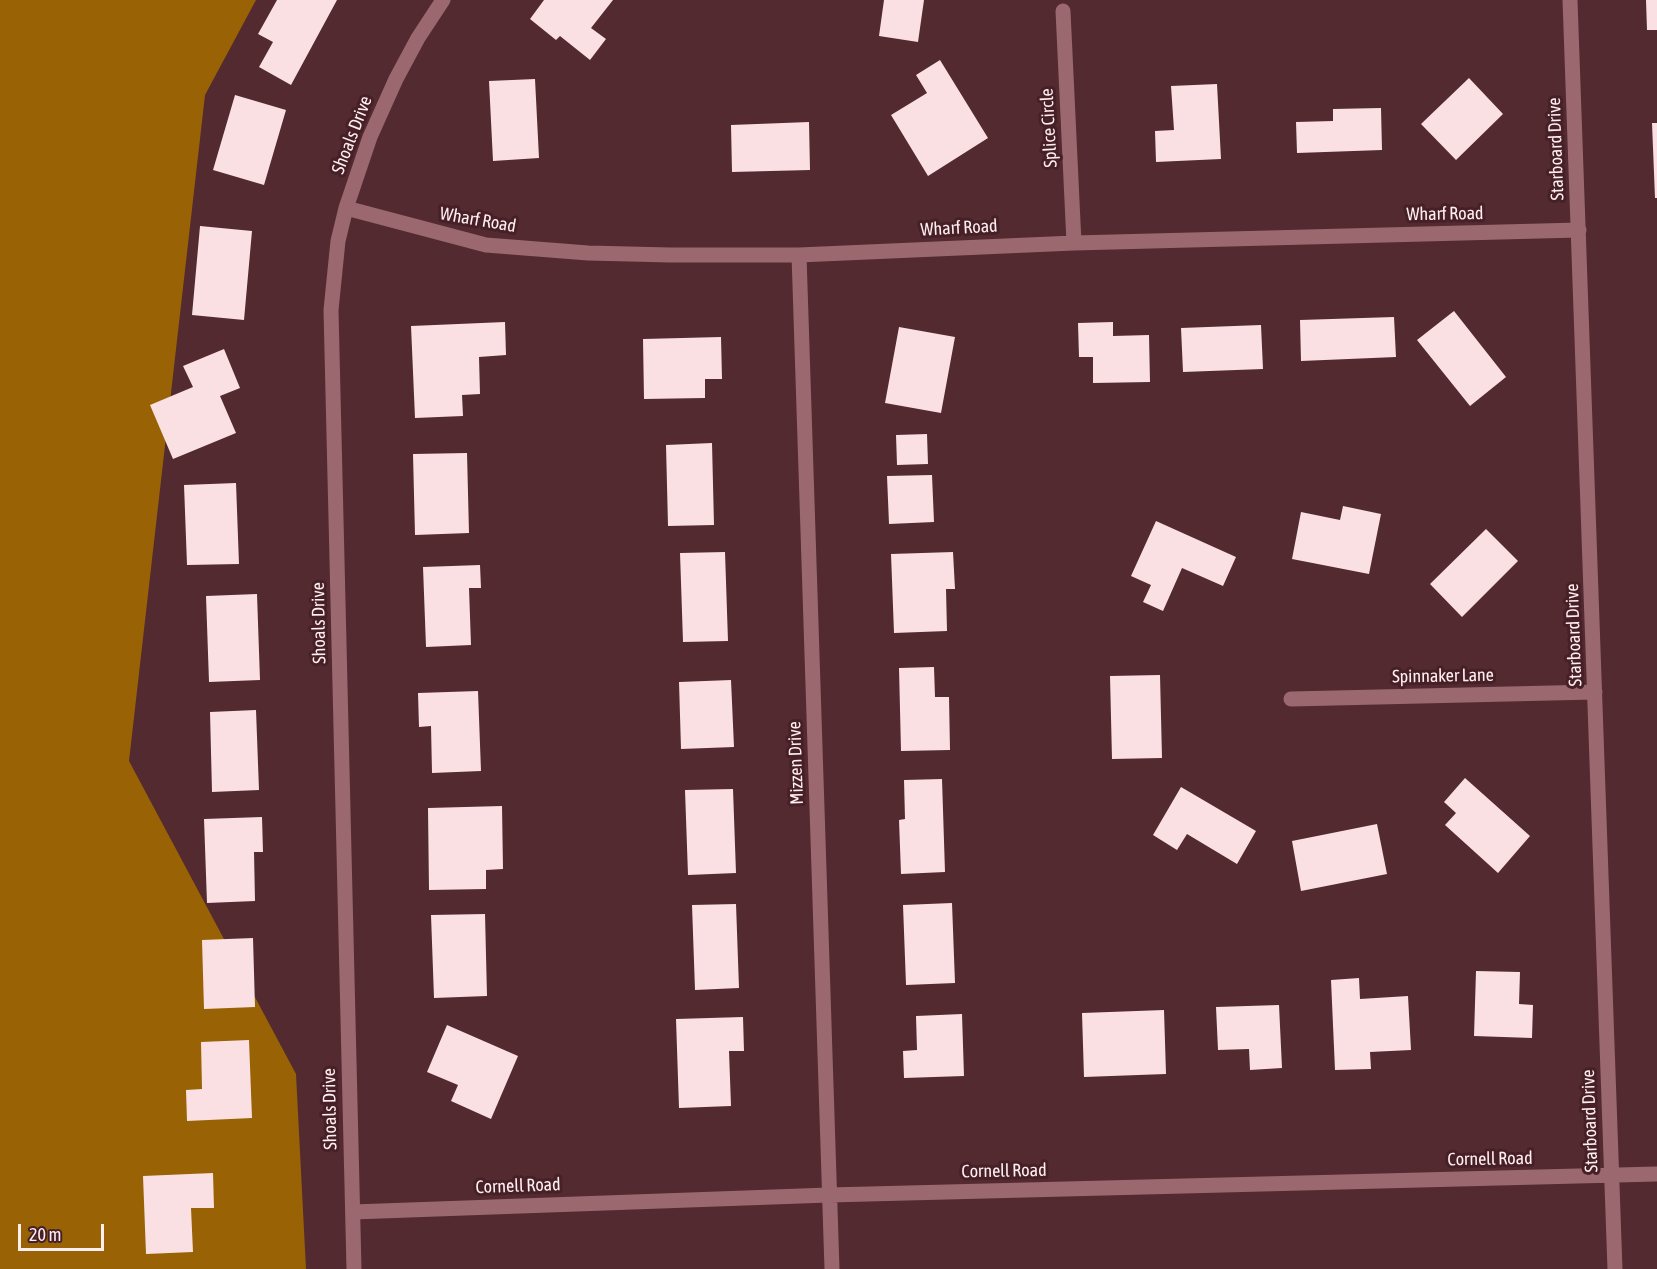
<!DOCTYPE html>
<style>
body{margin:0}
#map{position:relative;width:1657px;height:1269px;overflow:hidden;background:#522a30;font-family:"Asap Condensed",sans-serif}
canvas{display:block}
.scale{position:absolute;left:18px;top:1224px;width:86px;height:27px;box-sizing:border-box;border:3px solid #ffeff0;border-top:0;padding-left:8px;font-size:18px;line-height:21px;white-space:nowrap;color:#ffeff0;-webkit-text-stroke:4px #472027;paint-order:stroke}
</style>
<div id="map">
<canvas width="1657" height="1269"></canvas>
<div class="scale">20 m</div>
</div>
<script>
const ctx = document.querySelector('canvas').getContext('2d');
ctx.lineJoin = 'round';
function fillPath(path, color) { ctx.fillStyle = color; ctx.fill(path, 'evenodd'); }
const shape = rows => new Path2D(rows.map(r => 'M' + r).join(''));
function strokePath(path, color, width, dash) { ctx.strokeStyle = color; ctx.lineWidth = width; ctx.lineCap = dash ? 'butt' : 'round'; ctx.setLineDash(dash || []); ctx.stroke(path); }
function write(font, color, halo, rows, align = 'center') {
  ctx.font = font + ' "Asap Condensed",sans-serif'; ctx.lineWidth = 6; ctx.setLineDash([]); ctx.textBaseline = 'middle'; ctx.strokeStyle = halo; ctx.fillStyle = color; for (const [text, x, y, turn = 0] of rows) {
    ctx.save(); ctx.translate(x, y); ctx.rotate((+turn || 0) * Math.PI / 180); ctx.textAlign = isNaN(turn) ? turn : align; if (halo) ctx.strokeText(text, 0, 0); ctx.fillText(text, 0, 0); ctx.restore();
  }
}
const forest = shape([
 [0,0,256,0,205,95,129,761,296,1074,306,1269,0,1269]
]);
const building = shape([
 [277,0,337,0,291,85,259,67,273,42,258,34],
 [544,0,613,0,591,28,606,39,590,60,560,36,556,40,530,19],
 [884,0,924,0,918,42,879,36],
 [1646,0,1657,0,1657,30,1647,30],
 [940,60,988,138,928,176,891,115,927,93,916,75],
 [1469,78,1503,114,1456,160,1421,124],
 [535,79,539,158,493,161,489,81],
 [1217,84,1221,159,1156,162,1155,131,1174,130,1171,86],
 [235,95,286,110,264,185,213,170],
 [1381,108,1382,150,1297,153,1296,122,1333,121,1333,109],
 [809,122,810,170,732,172,731,125],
 [1652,123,1657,123,1657,198,1655,198],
 [200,226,252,231,244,320,192,315],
 [1454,311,1506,377,1470,406,1417,340],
 [1394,317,1396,357,1301,361,1300,320],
 [505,322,506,355,479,357,480,394,462,395,463,416,415,418,411,326],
 [1113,322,1113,336,1149,335,1150,382,1093,383,1093,357,1079,357,1078,323],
 [1261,325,1263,369,1183,372,1181,328],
 [899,327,955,337,941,413,885,403],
 [721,337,722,379,705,379,705,398,644,399,643,339],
 [224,349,240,388,220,396,236,433,173,459,150,405,193,387,183,366],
 [927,434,928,464,897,465,896,435],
 [712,443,714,525,668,526,666,445],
 [467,453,469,533,415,535,413,454],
 [932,475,934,522,889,524,887,476],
 [236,483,239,564,187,565,184,485],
 [1343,506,1381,514,1369,574,1292,559,1301,512,1340,520],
 [1156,521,1236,557,1223,586,1182,568,1163,611,1143,602,1151,585,1131,576],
 [1486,529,1518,561,1462,617,1430,584],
 [725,552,728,641,683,642,680,553],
 [953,552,955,589,946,589,947,631,894,633,891,554],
 [480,565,481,588,469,588,471,645,426,647,423,567],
 [257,594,260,680,209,682,206,596],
 [934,667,935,697,949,697,950,750,901,751,899,668],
 [1160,675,1162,758,1112,759,1110,676],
 [731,680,734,747,681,749,679,682],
 [478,691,481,771,432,773,431,726,419,727,418,693],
 [256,710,259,790,212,792,210,712],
 [1465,778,1530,836,1498,873,1445,825,1456,813,1444,802],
 [942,779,945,872,901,874,899,820,905,819,904,780],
 [1181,787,1256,831,1237,864,1187,834,1177,850,1153,835],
 [733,789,736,873,688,875,685,790],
 [502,806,503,869,486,870,486,889,429,890,428,808],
 [262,817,263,852,254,852,255,901,207,903,204,819],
 [1377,824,1387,874,1301,891,1292,841],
 [952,903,955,983,906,985,903,905],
 [736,904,739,988,695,990,692,905],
 [485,914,487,996,434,998,431,915],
 [253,938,255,1007,204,1009,202,940],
 [1476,971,1520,972,1519,1004,1533,1005,1532,1038,1474,1036],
 [1359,978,1360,999,1408,996,1411,1050,1370,1052,1371,1069,1335,1070,1331,980],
 [1279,1005,1282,1068,1250,1070,1249,1049,1218,1050,1216,1007],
 [1164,1010,1166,1074,1084,1077,1082,1013],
 [962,1014,964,1076,904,1078,903,1051,917,1050,916,1016],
 [743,1017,744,1051,729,1051,731,1106,679,1108,676,1019],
 [447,1025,518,1056,491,1119,451,1101,458,1085,427,1072],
 [249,1040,252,1118,187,1121,186,1090,202,1089,201,1042],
 [213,1173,214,1208,191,1208,193,1252,146,1254,143,1176]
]);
const minor = shape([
 [1570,0,1615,1269],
 [1063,11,1074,243],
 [346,208,486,245,588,253,670,255,799,255,1074,243,1579,230],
 [799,255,832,1269],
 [1291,699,1595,692],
 [353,1212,829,1195,1657,1174],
 [354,1269,331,310,338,241,346,208,370,137,396,79,418,38,443,0]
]);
const streetNames = [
 ["Splice Circle",1049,128,-93],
 ["Shoals Drive",352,135,-69],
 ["Starboard Drive",1556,149,-92],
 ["Wharf Road",1445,214,-1],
 ["Wharf Road",478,220,10],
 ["Wharf Road",959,228,-3],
 ["Shoals Drive",319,623,-91],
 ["Starboard Drive",1574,635,-92],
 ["Spinnaker Lane",1443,676,-1],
 ["Mizzen Drive",796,763,-92],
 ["Shoals Drive",330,1109,-91],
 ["Starboard Drive",1590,1121,-92],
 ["Cornell Road",1490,1159,-1],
 ["Cornell Road",1004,1171,-1],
 ["Cornell Road",518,1186,-2]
];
fillPath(forest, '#996205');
fillPath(building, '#fae0e2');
strokePath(minor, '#9b686f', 15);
write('18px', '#ffeff0', '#472027', streetNames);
</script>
